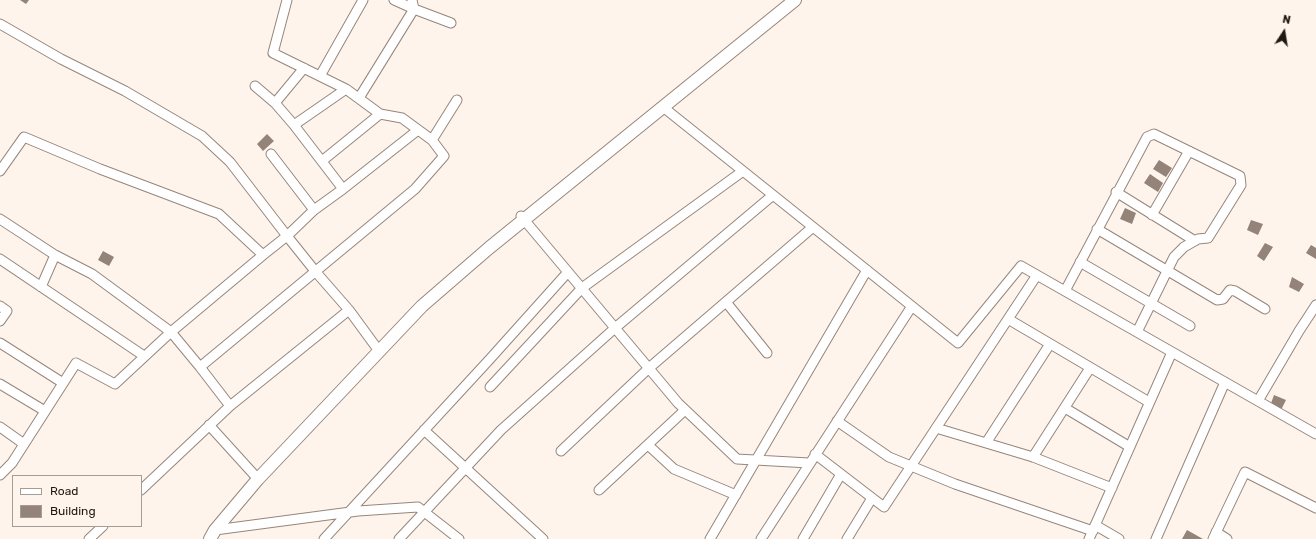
<!DOCTYPE html>
<style>
body{margin:0}
#map{position:relative;width:1316px;height:539px;overflow:hidden;background:#fff4ec;font-family:Rubik,sans-serif}
canvas{display:block}
.legend{position:absolute;left:12px;top:475px;width:130px;height:52px;box-sizing:border-box;background:#fff4ec;border:1px solid #a59c96;margin:0;padding:5px 7px;list-style:none;font-size:12px;color:#1f1914}
.legend li{display:flex;align-items:center;gap:8px;height:20px}
.legend b{width:20px;border:1px solid #a59c96}
.north{position:absolute;left:1264px;top:12px;width:40px;height:40px;-webkit-text-stroke:3px #fff4ec;paint-order:stroke;rotate:12deg;font-size:11px;font-weight:700;line-height:16px;text-align:center;color:#1f1914}
.north::after{content:'';display:block;margin:auto;width:14px;height:18px;background:#1f1914;clip-path:polygon(50% 0,100% 100%,50% 72%,0 100%)}
</style>
<div id="map">
<canvas width="1316" height="539"></canvas>
<ul class="legend">
<li><b style="height:5px;background:#fff"></b>Road</li>
<li><b style="height:11px;background:#938378"></b>Building</li>
</ul>
<div class="north">N</div>
</div>
<script>
const ctx = document.querySelector('canvas').getContext('2d');
ctx.lineJoin = 'round';
function fillPath(path, color) { ctx.fillStyle = color; ctx.fill(path, 'evenodd'); }
const shape = rows => new Path2D(rows.map(r => 'M' + r).join(''));
function strokePath(path, color, width, dash) { ctx.strokeStyle = color; ctx.lineWidth = width; ctx.lineCap = dash ? 'butt' : 'round'; ctx.setLineDash(dash || []); ctx.stroke(path); }
const building = shape([
 [20,0,29,0,26,4],
 [267,134,274,141,263,151,257,144],
 [1159,160,1172,168,1166,177,1153,169],
 [1150,174,1163,183,1158,192,1144,183],
 [1125,208,1136,213,1132,224,1120,219],
 [1251,220,1263,224,1258,235,1247,230],
 [1265,243,1273,247,1264,261,1257,256],
 [1311,245,1316,248,1316,259,1306,253],
 [103,251,114,257,109,266,98,260],
 [1292,277,1304,284,1299,292,1289,287],
 [1274,395,1286,400,1281,410,1270,406],
 [1187,530,1203,539,1182,539]
]);
const street = shape([
 [287,0,273,53,346,89],
 [412,0,414,9,451,23],
 [0,24,61,59,125,91,202,136,230,162,287,236,263,255,171,332,115,384,76,363,12,463,0,475],
 [320,76,363,0],
 [359,98,414,9,394,0],
 [275,103,304,68],
 [663,107,958,343,1021,266,1316,434],
 [294,125,343,189,314,210],
 [432,140,457,100],
 [271,154,314,210,287,236,315,271,349,310,379,351],
 [322,161,380,114],
 [0,171,24,137,100,169,219,214,263,255],
 [343,189,418,130],
 [1116,192,1195,241],
 [1152,215,1189,151],
 [521,216,678,403,737,459,809,463],
 [0,219,55,255,92,274,171,332,200,367,415,189,444,156,432,140,402,118,380,114,346,89,294,125,275,103,255,86],
 [1097,229,1217,300,1223,299,1230,290,1235,291,1265,309],
 [0,259,144,356],
 [1080,262,1190,326],
 [41,287,55,255],
 [1065,291,1147,137,1154,134,1240,176,1241,185,1208,238,1198,239,1184,247,1174,257,1137,332],
 [726,302,767,353],
 [0,306,7,311,0,321],
 [1008,319,1149,402],
 [0,343,63,383],
 [200,367,230,406],
 [0,384,45,411],
 [490,387,582,288,743,171],
 [1258,401,1299,331,1316,305],
 [1065,408,1130,447],
 [837,421,889,457,955,484,1093,531],
 [209,425,258,479],
 [0,427,24,444],
 [936,428,1033,457,1112,488],
 [424,430,543,539],
 [986,443,1050,344],
 [648,445,674,469,736,495],
 [561,451,649,368,813,227],
 [815,454,884,507,1037,275],
 [1033,457,1090,368],
 [141,490,230,406,349,310],
 [599,490,685,410],
 [1095,525,1119,539],
 [215,530,358,511,418,507,459,539],
 [1216,532,1227,539],
 [89,539,103,526],
 [324,539,489,360,568,272],
 [399,539,501,430,615,328,773,195],
 [710,539,867,270],
 [761,539,912,306],
 [803,539,841,474],
 [847,539,872,498],
 [1089,539,1172,352],
 [1156,539,1225,382],
 [1213,539,1245,472,1316,508]
]);
const secondary = shape([
 [210,539,215,530,258,479,422,306,489,248,795,0]
]);
fillPath(building, '#938378');
strokePath(street, '#96867b', 11);
strokePath(secondary, '#96867b', 14);
strokePath(street, '#fff', 9);
strokePath(secondary, '#fff', 12);
</script>
